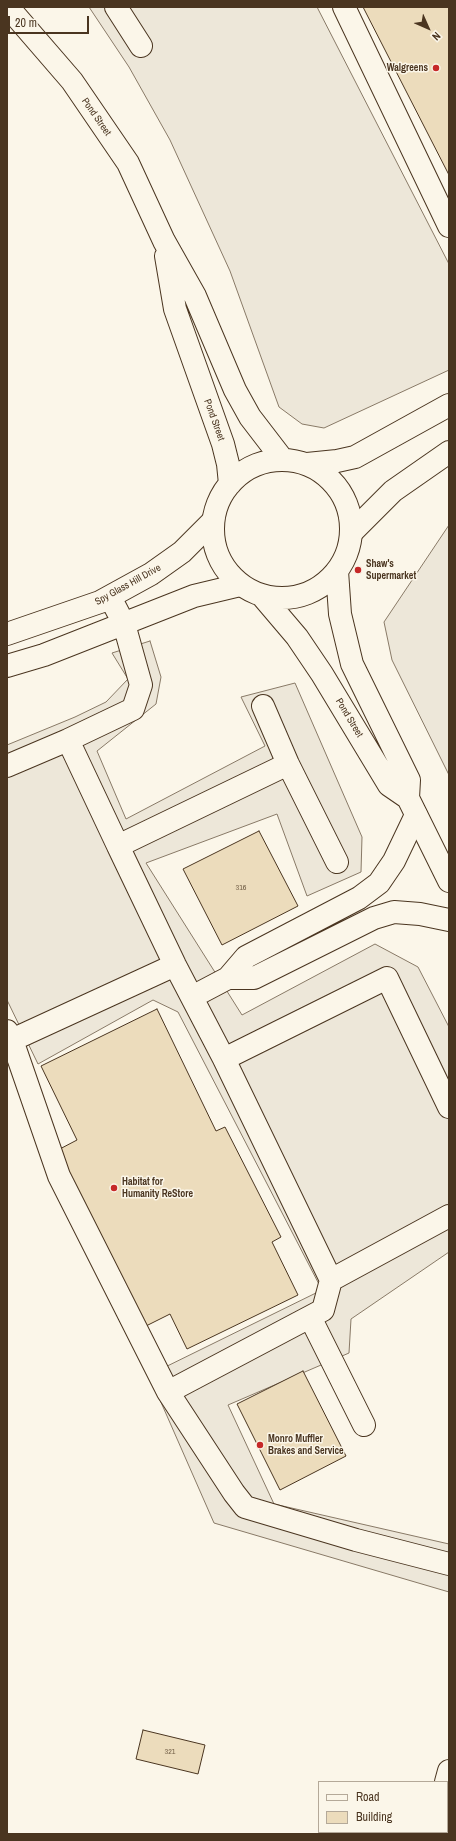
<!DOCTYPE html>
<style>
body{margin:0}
#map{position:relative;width:456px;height:1841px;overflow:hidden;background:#fbf6e9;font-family:"Archivo Narrow",sans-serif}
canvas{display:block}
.frame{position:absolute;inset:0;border:8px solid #4a3520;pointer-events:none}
.legend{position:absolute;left:318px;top:1781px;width:130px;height:52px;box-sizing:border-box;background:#fbf6e9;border:1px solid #b4a999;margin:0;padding:5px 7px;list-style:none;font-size:12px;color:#4a3520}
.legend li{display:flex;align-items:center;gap:8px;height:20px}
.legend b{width:20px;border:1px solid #b4a999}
.north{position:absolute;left:408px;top:8px;width:40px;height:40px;-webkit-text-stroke:3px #fbf6e9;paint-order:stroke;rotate:135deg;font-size:11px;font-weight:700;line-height:16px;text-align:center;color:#4a3520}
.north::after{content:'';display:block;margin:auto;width:14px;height:18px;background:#4a3520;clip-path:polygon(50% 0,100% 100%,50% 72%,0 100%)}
.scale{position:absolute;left:8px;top:16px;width:81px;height:18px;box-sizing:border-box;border:2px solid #4a3520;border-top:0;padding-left:5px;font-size:12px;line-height:14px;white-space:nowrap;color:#4a3520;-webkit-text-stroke:3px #fbf6e9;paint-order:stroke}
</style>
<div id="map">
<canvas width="456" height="1841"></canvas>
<div class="frame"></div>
<ul class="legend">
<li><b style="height:5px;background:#fbf6e9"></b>Road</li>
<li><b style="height:11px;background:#ecdcbc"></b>Building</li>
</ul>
<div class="north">N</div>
<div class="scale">20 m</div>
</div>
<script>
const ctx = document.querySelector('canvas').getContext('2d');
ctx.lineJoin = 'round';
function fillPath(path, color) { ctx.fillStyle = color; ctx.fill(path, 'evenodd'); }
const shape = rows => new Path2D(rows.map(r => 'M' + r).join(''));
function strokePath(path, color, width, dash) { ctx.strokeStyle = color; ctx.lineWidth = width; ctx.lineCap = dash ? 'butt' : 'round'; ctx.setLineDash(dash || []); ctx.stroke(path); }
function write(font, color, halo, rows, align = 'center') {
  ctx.font = font + ' "Archivo Narrow",sans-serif'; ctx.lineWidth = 3; ctx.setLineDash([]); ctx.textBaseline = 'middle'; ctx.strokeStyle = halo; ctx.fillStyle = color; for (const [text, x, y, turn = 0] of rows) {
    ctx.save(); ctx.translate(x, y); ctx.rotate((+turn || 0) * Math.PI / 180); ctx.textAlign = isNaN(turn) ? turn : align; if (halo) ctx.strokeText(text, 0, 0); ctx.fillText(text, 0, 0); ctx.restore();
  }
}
const parking = shape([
 [89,7,317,7,449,264,449,370,324,428,302,424,279,407,230,271,170,140,129,67,89,7],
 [449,525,449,775,392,660,384,622,449,525],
 [150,641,161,677,156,704,97,751,126,819,265,746,241,697,295,683,362,837,361,872,307,896,277,814,146,863,242,1015,375,944,418,967,449,1027,449,1252,351,1319,349,1353,228,1405,274,1504,449,1544,449,1592,214,1523,149,1375,322,1290,178,1012,153,1000,38,1064,7,1000,7,745,75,717,106,702,128,679,112,653,150,641]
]);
const building = shape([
 [363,7,449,7,449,175,363,7],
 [259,831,298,906,222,945,183,869,259,831],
 [157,1009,216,1131,225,1127,281,1237,272,1242,298,1295,187,1349,170,1314,142,1328,56,1151,77,1140,41,1066,157,1009],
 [303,1371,346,1456,280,1490,237,1404,303,1371],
 [143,1730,205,1745,198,1774,136,1759,143,1730]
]);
const minor = shape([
 [116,7,141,46],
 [344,7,449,226],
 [307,464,337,461,355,457,449,405],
 [352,532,393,491,449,452],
 [7,634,100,602,151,574,182,552,213,521],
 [7,666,44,655,194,596,240,585],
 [263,706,288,764,337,862],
 [68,740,118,846],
 [288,764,118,846,175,965,224,1059,331,1280,449,1216],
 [7,766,68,740,133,709,141,685,124,624,110,597],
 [228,978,254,978,374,918,394,912,420,914,449,920],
 [192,997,228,978,246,957,359,898,379,883,394,861,416,815],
 [7,1031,12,1040,175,965],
 [12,1040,59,1176,168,1392,323,1310,331,1280],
 [224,1059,387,978,449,1107],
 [310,1317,364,1425],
 [168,1392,234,1493,245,1507,356,1540,449,1564],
 [446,1782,449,1771],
 [431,1834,431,1832]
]);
const major = shape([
 [8,7,72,81,128,163,164,241,195,296,235,390,250,417,283,460],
 [166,256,175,309,223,444,228,464,230,484],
 '213 529a69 69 0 1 1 138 0a69 69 0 1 1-138 0Z',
 [337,571,340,614,352,664,409,780,408,798],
 [263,597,297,637,322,674,389,785,408,798,449,881]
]);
const markers = [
 [436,68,4,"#c62828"],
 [358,570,4,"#c62828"],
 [114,1188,4,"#c62828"],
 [260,1445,4,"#c62828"]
];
const numberNames = [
 ["316",241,888],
 ["321",170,1752]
];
const poiNames = [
 ["Walgreens",428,68,"right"],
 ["Shaw's",366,564],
 ["Supermarket",366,576],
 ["Habitat for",122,1182],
 ["Humanity ReStore",122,1194],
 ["Monro Muffler",268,1439],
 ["Brakes and Service",268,1451]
];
const streetNames = [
 ["Pond Street",96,117,55],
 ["Pond Street",214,420,70],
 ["Spy Glass Hill Drive",128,585,-29],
 ["Pond Street",349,718,59]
];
fillPath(parking, '#ede7d9');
strokePath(parking, '#887966', 1);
fillPath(building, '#ecdcbc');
strokePath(building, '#4a3520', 1);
strokePath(minor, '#4a3520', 24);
strokePath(major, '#4a3520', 24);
strokePath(minor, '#fbf6e9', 22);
strokePath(major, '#fbf6e9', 22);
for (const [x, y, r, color] of markers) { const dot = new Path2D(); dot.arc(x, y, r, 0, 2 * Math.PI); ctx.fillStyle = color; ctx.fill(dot); strokePath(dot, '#fbf6e9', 1.5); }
write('8px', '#725f47', null, numberNames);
write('bold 10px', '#4a3520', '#fbf6e9', poiNames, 'left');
write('10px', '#4a3520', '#fbf6e9', streetNames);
</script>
